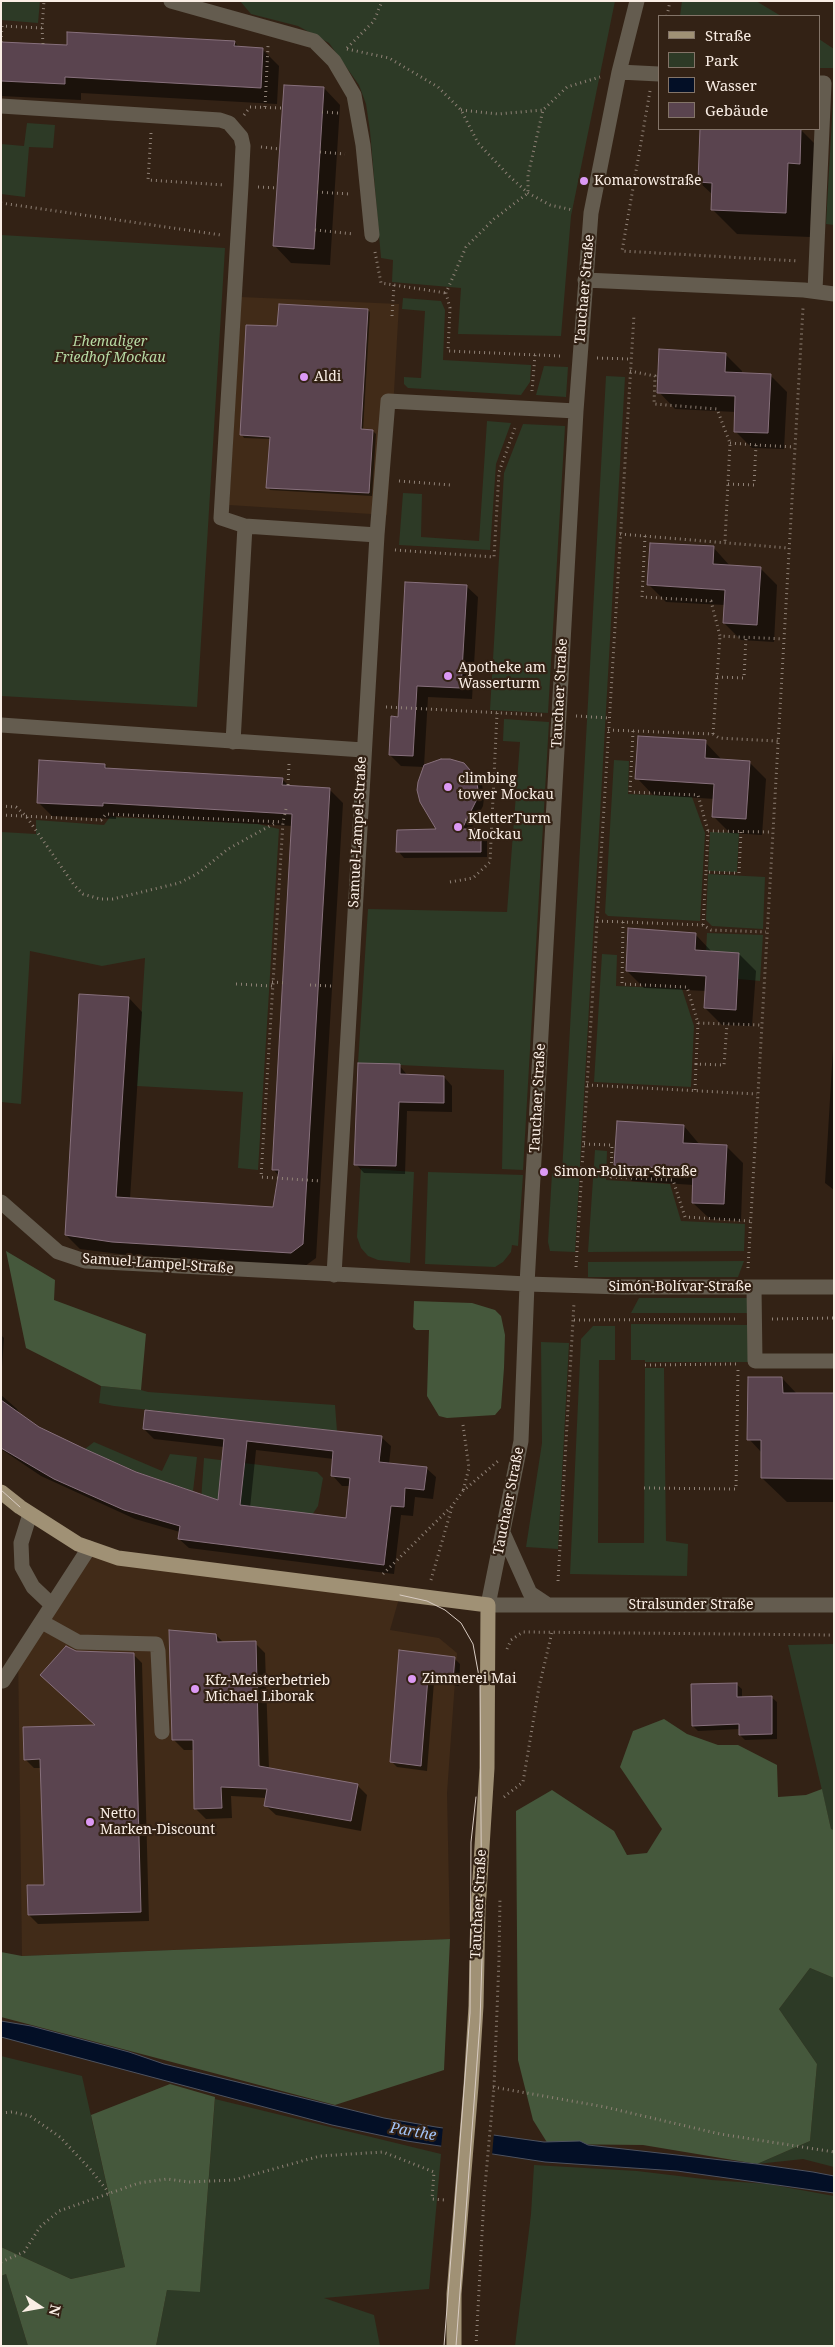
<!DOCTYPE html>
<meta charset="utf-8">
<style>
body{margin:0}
#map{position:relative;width:835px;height:2347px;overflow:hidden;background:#332215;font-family:"Noto Serif",serif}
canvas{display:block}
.frame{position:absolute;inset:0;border:2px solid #faeee5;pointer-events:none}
.legend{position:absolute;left:658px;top:15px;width:162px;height:115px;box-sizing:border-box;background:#332215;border:1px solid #837468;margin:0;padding:6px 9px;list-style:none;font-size:15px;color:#faeee5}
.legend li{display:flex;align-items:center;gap:10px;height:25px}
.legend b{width:25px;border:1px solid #837468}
.north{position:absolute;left:15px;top:2282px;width:50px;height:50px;-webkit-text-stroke:4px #332215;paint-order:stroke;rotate:102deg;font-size:14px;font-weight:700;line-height:20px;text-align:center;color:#faeee5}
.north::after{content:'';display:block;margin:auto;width:18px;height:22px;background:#faeee5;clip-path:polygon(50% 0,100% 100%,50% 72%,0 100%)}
</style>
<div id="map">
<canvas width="835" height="2347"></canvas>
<div class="frame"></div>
<ul class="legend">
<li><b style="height:6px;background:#a09175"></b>Straße</li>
<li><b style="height:14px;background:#2d3a26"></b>Park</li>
<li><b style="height:14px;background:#030f26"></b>Wasser</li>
<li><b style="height:14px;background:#5a444f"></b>Gebäude</li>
</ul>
<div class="north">N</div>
</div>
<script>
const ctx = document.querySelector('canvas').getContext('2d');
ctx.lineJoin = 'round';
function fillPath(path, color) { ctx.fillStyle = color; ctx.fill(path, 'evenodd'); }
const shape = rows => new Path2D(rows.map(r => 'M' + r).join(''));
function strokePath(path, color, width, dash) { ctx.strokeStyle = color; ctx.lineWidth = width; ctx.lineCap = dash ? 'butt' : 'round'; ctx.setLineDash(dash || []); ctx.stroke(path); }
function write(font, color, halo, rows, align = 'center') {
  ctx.font = font + ' "Noto Serif",serif'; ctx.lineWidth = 4.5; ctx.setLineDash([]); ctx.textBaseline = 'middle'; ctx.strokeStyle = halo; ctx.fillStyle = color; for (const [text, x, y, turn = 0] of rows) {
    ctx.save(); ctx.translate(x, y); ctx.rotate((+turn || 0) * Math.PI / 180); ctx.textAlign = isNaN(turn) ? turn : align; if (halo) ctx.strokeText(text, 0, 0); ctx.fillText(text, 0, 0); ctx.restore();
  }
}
const built = shape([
 [241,297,399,304,387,515,229,505],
 [89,1548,400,1595,390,1630,439,1638,457,1653,447,1793,450,1939,22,1956,18,1650]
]);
const green = shape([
 [1,1,40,1,38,23,1,20],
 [240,1,615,1,571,216,561,336,458,334,461,288,392,282,393,260,381,258,370,131,366,104,359,85,329,43,298,26,251,14],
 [682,1,756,1,781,16,680,16],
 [819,39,834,49,834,68,819,68],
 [834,83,834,225,826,224],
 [27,123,55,125,53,148,29,147,25,197,1,194,1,144,24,146],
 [1,235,225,248,197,707,1,696],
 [403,298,441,301,445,310,443,360,531,365,530,382,521,395,408,388,404,384,404,377,421,378,425,311,402,309],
 [544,366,568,367,566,397,536,395],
 [606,376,625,377,575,1252,550,1251,548,1242,552,1173,562,1173],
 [487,421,511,423,496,464,490,550,399,545,403,493,422,494,421,537,479,541],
 [523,424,565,426,548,713,490,710,504,473],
 [504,719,549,722,523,1170,502,1169,504,1070,358,1063,368,909,507,912,520,742,503,741],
 [614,760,629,761,628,794,692,797,705,833,700,921,608,916,605,913],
 [110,817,258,824,279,829,258,1170,238,1168,243,1092,137,1086,145,958,102,966,30,951,21,1104,1,1102,1,832,36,834,36,820,104,825],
 [710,832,739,833,737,872,708,871],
 [708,874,765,877,763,929,712,926,706,920],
 [707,933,763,935,760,981,738,979,739,953,706,951],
 [602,954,617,955,616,986,682,989,694,1026,691,1087,594,1082],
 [595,1150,607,1151,606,1180,670,1184,681,1221,745,1224,744,1251,588,1252],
 [361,1168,414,1172,410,1263,378,1260,368,1256,361,1248,357,1237],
 [428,1172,523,1175,518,1246,512,1245,511,1252,503,1262,495,1267,425,1264],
 [744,1261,738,1277,588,1277,588,1262],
 [639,1298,748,1298,748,1313,631,1313],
 [631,1324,749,1325,749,1362,645,1362,645,1360,631,1360],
 [593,1326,615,1326,615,1360,599,1360,598,1543,644,1543,645,1368,664,1368,666,1541,688,1544,687,1576,570,1574,581,1339],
 [541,1342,569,1343,558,1549,526,1547,542,1443],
 [101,1386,141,1390,148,1392,335,1405,337,1431,114,1406,99,1403],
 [94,1442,162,1471,170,1454,197,1457,192,1500,189,1490,137,1472,85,1449],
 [204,1458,317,1472,323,1478,318,1506,312,1515,201,1501],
 [834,1644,834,1830,831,1829,788,1645],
 [810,1968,834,1978,834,2167,803,2159,757,2164,810,2141,817,2064,779,2009],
 [1,2056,82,2076,125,2267,71,2279,1,2247],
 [215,2099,441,2154,429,2289,324,2298,374,2315,380,2346,156,2346,167,2290,200,2291],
 [534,2165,637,2171,712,2180,768,2184,834,2196,834,2346,515,2346,531,2214],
 [6,2274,28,2346,1,2346,1,2276]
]);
const forest = shape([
 [6,1251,55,1280,54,1300,146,1334,141,1390,101,1386,26,1348],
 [414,1301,472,1303,495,1310,501,1316,505,1335,504,1368,501,1408,495,1415,447,1418,439,1416,427,1396,429,1330,416,1330,413,1327],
 [664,1719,687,1734,718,1745,738,1745,777,1765,778,1797,806,1795,822,1789,831,1829,834,1830,834,1978,810,1968,779,2009,817,2064,810,2141,757,2164,643,2145,548,2144,533,2120,518,2060,516,1811,552,1790,614,1831,627,1855,647,1853,662,1829,620,1767,633,1731],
 [450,1939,444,2070,335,2105,1,2017,1,1952,22,1956],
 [170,2084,215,2097,200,2292,167,2290,156,2346,28,2346,6,2274,1,2276,1,2247,71,2279,125,2267,91,2115]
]);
const water = shape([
 [1,2021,31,2026,129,2052,164,2064,384,2118,436,2127,544,2142,580,2141,588,2145,757,2164,813,2172,834,2176,834,2193,677,2171,545,2162,407,2141,332,2125,1,2037,1,2021]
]);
const pier = shape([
 [443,2126,494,2132,492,2156,441,2148]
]);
const shadow = shape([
 [234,42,240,48,262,49,279,66,277,104,81,93,81,100,1,96,1,43,68,47],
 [324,88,340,105,330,265,291,263,275,246],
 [701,129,801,130,825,154,812,187,810,237,737,234,712,209,713,195,699,182],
 [368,310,370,312,363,430,373,431,376,434,372,496,270,490,268,487,271,439,244,438,242,435,279,327],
 [725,354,742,371,742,374,770,375,787,392,784,449,752,448,735,431,736,412,675,409,659,392],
 [713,547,730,566,760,568,777,585,774,642,741,640,724,623,725,605,666,602,649,585],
 [466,586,478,597,472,699,428,697,424,766,463,764,478,778,482,784,484,798,483,806,470,831,481,831,487,837,487,857,404,858,398,851,438,830,425,767,401,766,390,755,399,718],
 [705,742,722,760,749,762,766,779,762,835,730,833,713,816,715,799,653,795,637,778],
 [105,765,109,769,282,779,290,787,329,789,343,803,316,1258,305,1266,127,1255,80,1249,66,1235,129,998,142,1012,130,1199,274,1208,279,1176,273,1169,292,826,116,816,116,819,52,816,38,802],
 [695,934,712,952,739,954,756,971,752,1026,722,1025,705,1008,706,991,644,988,627,971],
 [834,1032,834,1190,825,1183],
 [399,1065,408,1076,444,1077,452,1086,452,1112,407,1111,405,1174,364,1173,356,1164],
 [684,1126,700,1145,727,1147,743,1163,741,1221,710,1219,693,1203,694,1185,632,1181,616,1165],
 [1,1335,4,1338,1,1381],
 [782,1378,797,1394,834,1394,834,1502,787,1502,762,1478,762,1453,749,1439],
 [1,1395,17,1409,20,1415,38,1428,135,1473,220,1501,224,1447,154,1439,144,1429,381,1437,391,1446,389,1464,426,1468,436,1477,433,1499,415,1497,413,1516,401,1515,394,1574,189,1548,179,1539,180,1532,135,1519,41,1476,1,1449],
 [256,1450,334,1459,333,1476,342,1486,350,1486,347,1519,250,1508],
 [216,1635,224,1643,255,1643,265,1653,269,1769,357,1785,367,1795,361,1831,276,1815,265,1805,267,1798,231,1796,232,1818,206,1819,196,1809,194,1750,184,1750,173,1739],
 [400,1652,454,1658,460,1664,459,1686,434,1682,427,1771,397,1767,391,1761],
 [75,1653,133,1654,142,1663,149,1921,38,1924,29,1915,45,1886,42,1768,34,1768,25,1759,97,1726],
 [736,1684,742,1689,742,1698,771,1697,777,1702,777,1739,745,1740,740,1735,740,1729,698,1731,693,1726]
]);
const building = shape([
 [67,32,235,41,234,46,263,48,261,88,65,77,65,84,1,81,1,42,67,45,67,32],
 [284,85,324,87,314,249,273,246,284,85],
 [700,129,801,129,800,164,788,163,786,213,711,210,712,183,698,182,700,129],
 [279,304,368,309,361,429,373,430,369,493,266,488,270,437,240,435,246,325,277,326,279,304],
 [659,349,726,353,725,372,771,374,768,433,734,432,735,396,657,393,659,349],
 [650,543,714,546,713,564,761,567,757,625,723,623,725,590,647,585,650,543],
 [405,582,467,585,461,688,417,686,413,756,389,755,391,716,398,717,405,582],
 [638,736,706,740,705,758,750,761,746,819,712,817,714,784,635,779,638,736],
 [441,759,450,759,464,763,476,777,478,790,477,799,462,829,481,829,481,852,396,852,397,830,436,829,420,802,417,790,418,782,424,765,441,759],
 [39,760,105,764,105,768,283,778,282,785,330,788,303,1244,291,1253,112,1242,65,1235,79,994,129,997,116,1197,273,1207,279,1170,272,1170,292,814,103,803,103,806,37,803,39,760],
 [628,928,696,933,695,950,739,953,736,1010,704,1008,706,976,626,971,628,928],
 [358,1063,400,1064,400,1074,444,1076,444,1103,399,1102,396,1166,354,1165,358,1063],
 [617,1121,684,1125,683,1143,727,1145,724,1204,692,1203,693,1170,614,1165,617,1121],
 [748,1377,782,1377,783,1393,834,1393,834,1479,761,1478,761,1440,747,1440,748,1377],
 [1,1400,39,1427,85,1449,136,1472,218,1500,224,1439,143,1429,145,1410,382,1436,379,1462,427,1467,424,1490,405,1488,404,1507,391,1506,384,1565,178,1539,180,1526,124,1510,54,1479,1,1448,1,1400],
 [247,1441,333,1451,331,1476,350,1478,346,1518,240,1505,247,1441],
 [169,1630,216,1634,217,1642,256,1641,259,1766,358,1784,351,1821,264,1806,267,1789,221,1787,222,1808,194,1809,193,1740,172,1740,169,1630],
 [66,1646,76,1651,134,1653,141,1912,28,1915,27,1885,44,1885,40,1759,24,1760,23,1727,95,1725,40,1675,66,1646],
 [399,1650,455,1657,453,1680,428,1677,421,1766,390,1762,399,1650],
 [737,1683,737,1697,772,1696,772,1734,739,1735,739,1724,692,1726,691,1684,737,1683]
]);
const path = shape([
 [667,16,670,1],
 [1,26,42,28,44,1],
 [42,28,43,44],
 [1,42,2,26],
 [347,48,374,21,382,1],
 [347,49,389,58,438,87,461,110,478,143,509,176,528,193,550,205,573,210],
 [650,91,622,251,798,261],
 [265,107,268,46],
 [461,110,498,114,543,110],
 [322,112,339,113],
 [244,115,250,107,282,108],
 [151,133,148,180,224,185],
 [261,147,280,149],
 [320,152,345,154],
 [258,187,277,188],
 [317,192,349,194],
 [1,203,221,235],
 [315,230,354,234],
 [375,252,381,283,446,293],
 [392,316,394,285],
 [560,356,448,351,450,308,446,293,466,247,494,219,528,193,528,175,543,110,567,87,600,77],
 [597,358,631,359],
 [630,371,655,376,654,404,717,409,730,443,725,541],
 [532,391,535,355],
 [730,443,756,445],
 [399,481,451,485],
 [728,484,754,485,756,445,794,447],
 [620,534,788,548],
 [645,536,642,597,711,601,720,636,783,639],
 [395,550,494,557,499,472,516,425],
 [717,677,744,678,746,637],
 [386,707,542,715],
 [576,716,609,718],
 [608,730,713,734,719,738,778,741],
 [633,731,630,792,698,795,708,831],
 [713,734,720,636],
 [288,785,289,764],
 [1,806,16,807,26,816,74,885,83,894,100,899,113,899,179,883,197,874,228,849,277,822],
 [286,809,283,822,261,1177,321,1181],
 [1,815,101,820,106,814,283,822],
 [465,820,492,819],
 [741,832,739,873,706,872,708,831,771,832],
 [450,882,473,878,490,862,497,713],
 [597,921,703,925,711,930,766,932],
 [623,922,622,984,687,987,698,1023,761,1025],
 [703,925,706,872],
 [272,982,287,983],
 [236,984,272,986],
 [310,985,332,986],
 [698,1023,696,1064,724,1065,727,1024],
 [587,1085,757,1094],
 [695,1090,696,1064],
 [584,1144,612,1145,611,1177,673,1180,685,1217,750,1221],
 [576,1267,634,315],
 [748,1268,803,308],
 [772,1319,834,1318],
 [574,1320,738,1319],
 [645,1365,737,1364],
 [463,1425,469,1468,463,1491],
 [644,1488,736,1489,738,1370],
 [383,1574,452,1506,463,1491,498,1461],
 [431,1580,452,1507],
 [558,1581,574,1303],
 [507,1649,511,1640,523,1632,834,1635],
 [504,1797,523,1782,539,1687,552,1632],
 [493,2087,605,2107,720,2134,834,2152],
 [1,2113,12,2112,30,2116,60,2137,90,2169,109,2193],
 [1,2262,24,2252,40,2227,59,2211,139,2183,167,2179,189,2182,234,2180,320,2156,383,2152,434,2172,432,2199,445,2200],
 [476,2346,484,2197,494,2087,499,1960,500,1897]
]);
const minor = shape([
 [171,1,314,41,334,61,354,95,363,145,372,235],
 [637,1,619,72,591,213,576,411,527,1284,521,1441,488,1605,834,1605],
 [619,72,659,74],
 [1,106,220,120,229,123,241,137,243,146,241,186,221,518,245,526],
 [585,280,804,290,834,294],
 [815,291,824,83,819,83],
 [377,535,388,401,576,411],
 [1,725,363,750],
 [233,742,245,526,377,535,334,1275],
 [1,1202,58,1252,85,1261,527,1284,622,1287,834,1287],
 [754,1287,755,1361,834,1361],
 [30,1514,21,1543,22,1567,33,1587,52,1605],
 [504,1535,530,1593,548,1605],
 [42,1622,78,1642,156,1644,158,1651,162,1732],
 [3,1681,89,1548]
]);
const major = shape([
 [1,1492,20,1507,78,1544,118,1558,488,1605,487,1768,478,1910,476,2006,471,2086,454,2294,454,2346]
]);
const tram = shape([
 [1,1490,20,1507],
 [400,1595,427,1601,445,1610,461,1623,473,1644,480,1682,482,1958,480,2022,456,2346],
 [444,2346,470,2013,471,1842,476,1797]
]);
const markers = [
 [584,181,5,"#dc99f4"],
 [304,377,5,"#dc99f4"],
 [448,676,5,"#dc99f4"],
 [448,787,5,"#dc99f4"],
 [458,827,5,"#dc99f4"],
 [544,1172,5,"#dc99f4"],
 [412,1679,5,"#dc99f4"],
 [195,1689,5,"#dc99f4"],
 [90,1822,5,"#dc99f4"]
];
const poiNames = [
 ["Komarowstraße",594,181],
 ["Aldi",314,377],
 ["Apotheke am",458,668],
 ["Wasserturm",458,684],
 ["climbing",458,779],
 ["tower Mockau",458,795],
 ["KletterTurm",468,819],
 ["Mockau",468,835],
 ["Simon-Bolivar-Straße",554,1172],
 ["Zimmerei Mai",422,1679],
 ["Kfz-Meisterbetrieb",205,1681],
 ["Michael Liborak",205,1697],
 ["Netto",100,1814],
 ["Marken-Discount",100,1830]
];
const streetNames = [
 ["Tauchaer Straße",585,289,-85],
 ["Tauchaer Straße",560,693,-87],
 ["Samuel-Lampel-Straße",358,832,-87],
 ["Tauchaer Straße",538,1098,-87],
 ["Samuel-Lampel-Straße",158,1264,4],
 ["Simón-Bolívar-Straße",680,1287],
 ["Tauchaer Straße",509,1501,-79],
 ["Stralsunder Straße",691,1605],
 ["Tauchaer Straße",479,1904,-87]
];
const parkNames = [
 ["Ehemaliger",110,342],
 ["Friedhof Mockau",110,358]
];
const waterNames = [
 ["Parthe",413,2132,10]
];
fillPath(built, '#412b18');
fillPath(green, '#2d3a26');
fillPath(forest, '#45583c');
fillPath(water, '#030f26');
strokePath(water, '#4d525f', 1);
fillPath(pier, '#332215');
fillPath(shadow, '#0007');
fillPath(building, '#5a444f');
strokePath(building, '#87707c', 1);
strokePath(path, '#8f8176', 3, [1, 4]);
strokePath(minor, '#645c4f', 15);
strokePath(major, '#a09175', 15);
strokePath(tram, '#d9ccc3', 1);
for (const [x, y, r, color] of markers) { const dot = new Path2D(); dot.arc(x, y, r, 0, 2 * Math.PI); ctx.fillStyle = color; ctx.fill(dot); strokePath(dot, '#332215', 2); }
write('14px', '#faeee5', '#332215', poiNames, 'left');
write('14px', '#faeee5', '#332215', streetNames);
write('italic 14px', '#b6daa4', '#332215', parkNames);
write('italic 15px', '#a3c4f7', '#332215', waterNames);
</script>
